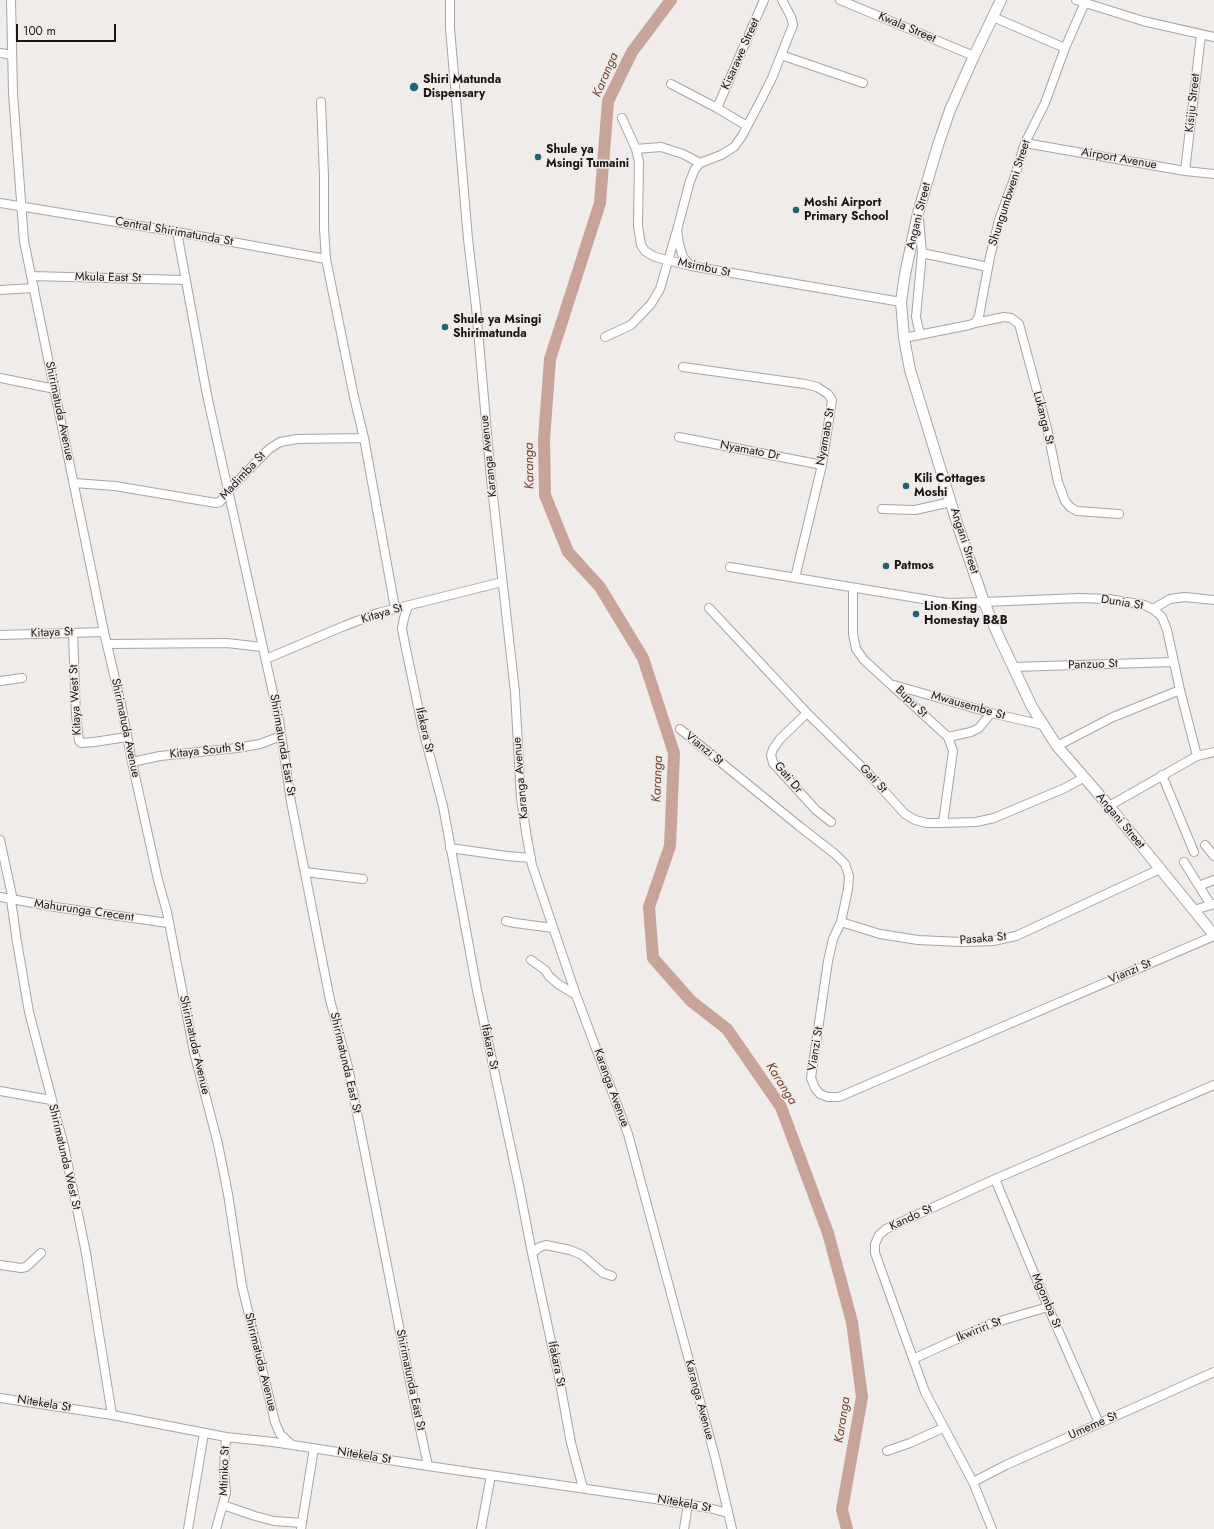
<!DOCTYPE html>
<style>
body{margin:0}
#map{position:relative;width:1214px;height:1529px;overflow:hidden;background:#f0ecea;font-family:Jost,sans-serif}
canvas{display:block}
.scale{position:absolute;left:16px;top:24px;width:100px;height:18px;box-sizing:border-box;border:2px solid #181616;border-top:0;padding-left:5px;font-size:12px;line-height:14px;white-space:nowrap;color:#181616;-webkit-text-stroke:3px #f0ecea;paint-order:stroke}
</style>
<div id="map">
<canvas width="1214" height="1529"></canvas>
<div class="scale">100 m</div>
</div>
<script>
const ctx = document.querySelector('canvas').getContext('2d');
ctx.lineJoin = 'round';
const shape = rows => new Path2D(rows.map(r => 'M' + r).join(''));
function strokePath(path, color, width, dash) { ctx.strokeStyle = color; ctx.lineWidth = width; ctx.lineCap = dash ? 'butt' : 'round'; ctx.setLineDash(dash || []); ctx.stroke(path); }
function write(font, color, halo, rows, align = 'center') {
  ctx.font = font + ' Jost,sans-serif'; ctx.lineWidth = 3; ctx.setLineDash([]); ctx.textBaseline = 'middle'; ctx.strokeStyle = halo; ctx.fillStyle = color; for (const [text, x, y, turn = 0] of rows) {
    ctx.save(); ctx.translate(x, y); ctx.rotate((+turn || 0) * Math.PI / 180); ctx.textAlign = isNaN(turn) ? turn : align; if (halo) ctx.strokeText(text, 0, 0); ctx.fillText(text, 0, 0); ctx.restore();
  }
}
const river = shape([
 [671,0,632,52,608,101,600,203,550,359,544,439,545,495,568,552,600,587,643,658,674,753,670,846,649,907,653,958,691,1001,727,1029,781,1107,828,1233,852,1322,862,1397,842,1510,847,1529]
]);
const minor = shape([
 [11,0,13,93,24,241,104,632,121,704,132,762,158,880,167,912,194,1052,218,1144,228,1194,242,1286,275,1422,280,1434,292,1445],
 [450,0,450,28,468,239,476,307,491,479,515,692,521,798,527,838,532,865,576,995,628,1134,715,1457,732,1529],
 [840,0,974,56],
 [1076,0,1143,21,1214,37],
 [993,17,1065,48],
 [0,53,12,55],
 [781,55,863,83],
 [671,84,717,108,747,126],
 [321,102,324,176,324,229,326,259,354,397,364,438,395,608],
 [717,108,764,0],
 [622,118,636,149,639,162,638,226,641,245,645,251,655,257,691,266,901,302],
 [1025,143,1185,171,1214,174],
 [636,149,661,147,683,154,700,163],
 [1185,171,1201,35],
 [0,203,177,232,326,259],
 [919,220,922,253,916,317,920,335],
 [177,232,207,395,279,720,291,802,330,1000,348,1067,409,1377,428,1466],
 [922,253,988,267],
 [691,266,683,257,679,244,677,230,690,181,695,169,700,163,721,155,734,147,742,136,763,96,772,78,793,25,791,17,782,0],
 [31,276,185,280],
 [0,290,34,288],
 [975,323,1004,317,1011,318,1019,324,1047,428,1058,482,1065,501,1070,507,1077,511,1119,514],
 [605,337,631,325,651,304,660,289,676,233],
 [904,338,969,325,975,323,979,316,990,257,999,220,1013,182,1025,143,1045,103,1065,48,1086,0],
 [683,367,805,384,817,387,828,394,832,400,822,465,795,578],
 [0,378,55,389],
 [679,437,822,465],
 [74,483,115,486,216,503,220,502,228,491,269,449,280,442,297,439,364,438],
 [882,509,915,510,951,502],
 [730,567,947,603,984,602,1080,598,1109,599,1144,605,1153,609,1162,617,1167,630,1180,690,1197,756],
 [853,588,853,634,856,649,864,660,948,737,953,751,943,823],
 [408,606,404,618,402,629,406,649,423,730,443,806,477,990,519,1186,532,1253,560,1383,571,1443,583,1488],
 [709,608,807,713,865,770,905,814,915,820,927,823,943,823,976,822,994,818,1065,788,1083,778],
 [1153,609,1170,599,1185,597,1214,600],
 [73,633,76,715,79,741,81,743,94,742,127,737],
 [0,635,104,632],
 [107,644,227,643,262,647],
 [266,659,344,626,378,613,502,582],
 [1013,667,1174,662],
 [0,681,22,678],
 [894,685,991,713,1043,725],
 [807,713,780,739,773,749,771,755,773,763,816,810,831,822],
 [680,729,799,826,835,854,845,864,849,876,848,889,841,922,833,939,828,961,811,1078,815,1088,820,1094,828,1097,839,1097,1214,936],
 [948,737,971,732,979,728,991,713],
 [1057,746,1113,717,1180,690],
 [132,762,160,756,237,748,260,744,281,736],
 [1162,775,1194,852],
 [1109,806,1197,756,1214,752],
 [0,840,13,900],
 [1205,845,1214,856],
 [450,848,507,856,531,858],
 [1184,862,1211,905],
 [305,872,363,879],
 [1199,886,1214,880],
 [0,897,55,907,168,923],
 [11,900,17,942,29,1012,64,1146,86,1253,112,1415],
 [1194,910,1214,904],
 [506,921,515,923,553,928],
 [841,922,880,934,918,940,962,942,993,941,1016,936,1160,869],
 [531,960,545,970,549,976,558,984,576,995],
 [0,1091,51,1100],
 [995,1179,1048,1307,1099,1423],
 [532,1253,540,1247,546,1245,570,1250,582,1255,603,1273,612,1276],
 [0,1265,21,1268,26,1267,41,1253],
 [913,1359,990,1324,1048,1307],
 [0,1398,112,1415,226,1437,273,1442,428,1466,655,1499,709,1508,728,1513],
 [887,1451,910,1443,943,1428],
 [973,1482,1006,1465,1214,1372],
 [223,1505,255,1516,274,1521,302,1523],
 [188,1529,204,1433],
 [216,1529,226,1493,224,1469,226,1437],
 [301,1529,314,1448],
 [481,1529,491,1475],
 [684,1529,688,1504],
 [992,1529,973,1482,925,1392,875,1253,875,1244,879,1235,886,1229,995,1179,1214,1085]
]);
const tertiary = shape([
 [1001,0,974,56,950,110,938,145,918,213,905,274,901,302,904,338,910,370,958,526,984,602,998,635,1032,707,1057,746,1109,806,1214,935]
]);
const markers = [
 [414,87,5,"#206276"],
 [538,157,4,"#206276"],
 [796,210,4,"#206276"],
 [445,327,4,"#206276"],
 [906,486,4,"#206276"],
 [886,566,4,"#206276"],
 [916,614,4,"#206276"]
];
const streetNames = [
 ["Kwala Street",907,28,23],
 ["Kisarawe Street",741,54,-66],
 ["Kisiju Street",1193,103,-84],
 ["Airport Avenue",1119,159,10],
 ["Shungumbweni Street",1010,193,-72],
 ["Angani Street",919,216,-76],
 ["Central Shirimatunda St",174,232,10],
 ["Msimbu St",704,268,12],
 ["Mkula East St",108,278,1],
 ["Shirimatuda Avenue",59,411,78],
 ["Lukanga St",1043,418,76],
 ["Nyamato St",826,437,-80],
 ["Nyamato Dr",750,451,11],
 ["Karanga Avenue",489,456,-96],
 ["Madimba St",243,476,-47],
 ["Angani Street",964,541,72],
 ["Dunia St",1122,603,9],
 ["Kitaya St",382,614,-17],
 ["Kitaya St",52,633,-2],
 ["Panzuo St",1093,665,-2],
 ["Kitaya West St",76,700,-93],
 ["Bupu St",911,702,44],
 ["Mwausembe St",968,706,16],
 ["Shirimatuda Avenue",125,728,78],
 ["Ifakara St",424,730,77],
 ["Shirimatunda East St",282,745,80],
 ["Vianzi St",704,749,39],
 ["Kitaya South St",207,751,-6],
 ["Karanga Avenue",521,778,-95],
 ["Gati Dr",788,778,50],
 ["Gati St",873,779,47],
 ["Angani Street",1120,821,50],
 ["Mahurunga Crecent",84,911,8],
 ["Pasaka St",983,939,-5],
 ["Vianzi St",1130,972,-23],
 ["Shirimatuda Avenue",194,1045,77],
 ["Ifakara St",489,1047,78],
 ["Vianzi St",816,1049,-81],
 ["Shirimatunda East St",345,1063,77],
 ["Karanga Avenue",611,1088,70],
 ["Shirimatunda West St",64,1157,77],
 ["Kando St",911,1218,-25],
 ["Mgomba St",1046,1301,67],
 ["Ikwiriri St",979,1330,-22],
 ["Shirimatuda Avenue",260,1362,76],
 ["Ifakara St",556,1364,78],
 ["Shirimatunda East St",410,1380,78],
 ["Karanga Avenue",699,1400,75],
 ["Nitekela St",44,1404,9],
 ["Umeme St",1093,1426,-24],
 ["Nitekela St",364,1456,9],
 ["Mtiniko St",225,1471,-88],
 ["Nitekela St",684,1504,10]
];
const poiNames = [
 ["Shiri Matunda",423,80],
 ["Dispensary",423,94],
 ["Shule ya",546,150],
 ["Msingi Tumaini",546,164],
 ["Moshi Airport",804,203],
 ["Primary School",804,217],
 ["Shule ya Msingi",453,320],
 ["Shirimatunda",453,334],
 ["Kili Cottages",914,479],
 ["Moshi",914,493],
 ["Patmos",894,566],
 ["Lion King",924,607],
 ["Homestay B&B",924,621]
];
const waterNames = [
 ["Karanga",606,75,-67],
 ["Karanga",530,466,-91],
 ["Karanga",658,779,-88],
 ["Karanga",781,1084,58],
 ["Karanga",843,1420,-81]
];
strokePath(river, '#c7a497', 12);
strokePath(minor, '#a8a4a3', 10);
strokePath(tertiary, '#a8a4a3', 12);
strokePath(minor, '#fff', 8);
strokePath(tertiary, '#fff', 10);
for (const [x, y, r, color] of markers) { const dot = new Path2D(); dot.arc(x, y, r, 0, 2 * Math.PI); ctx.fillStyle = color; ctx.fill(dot); strokePath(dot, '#f0ecea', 1.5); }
write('12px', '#181616', '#f0ecea', streetNames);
write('bold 12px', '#181616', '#f0ecea', poiNames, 'left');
write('italic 13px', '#754330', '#f0ecea', waterNames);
</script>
